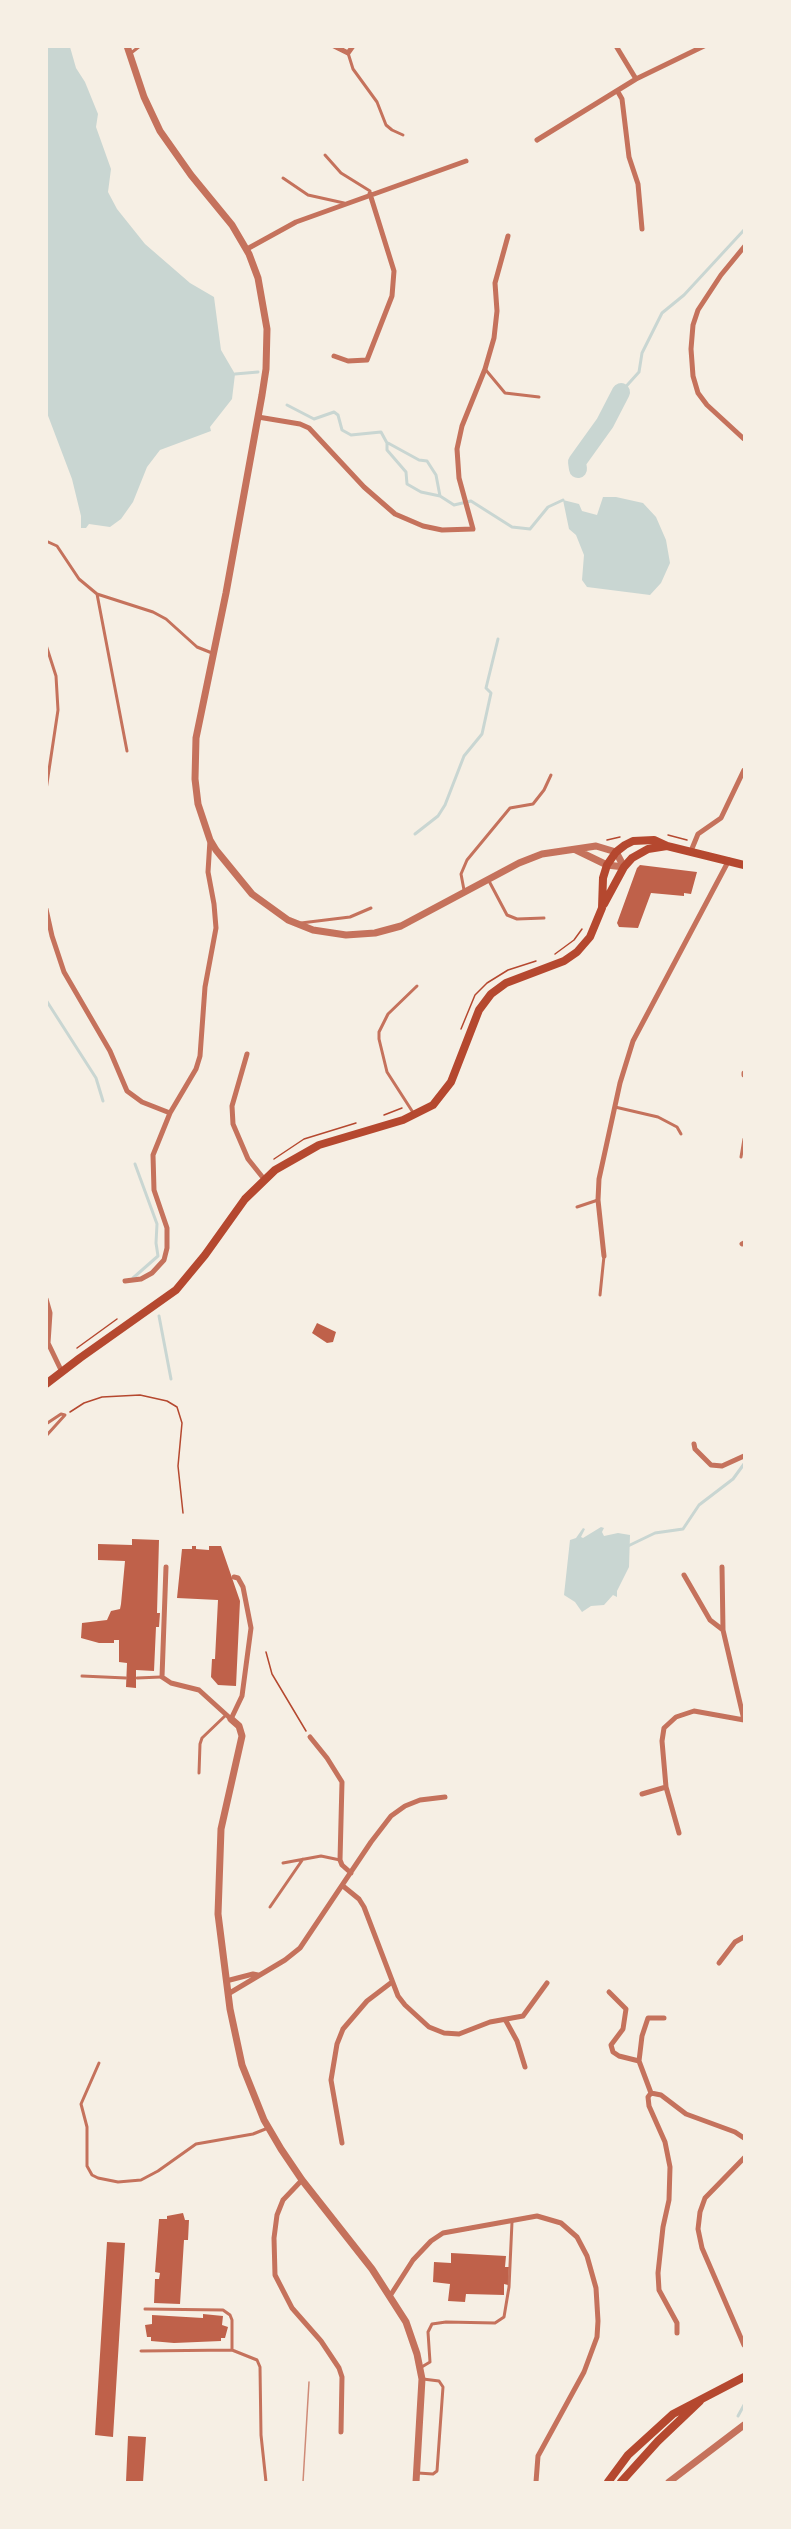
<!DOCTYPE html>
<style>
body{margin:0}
#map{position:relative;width:791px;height:2529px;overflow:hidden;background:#f6efe4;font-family:"Nunito Sans",sans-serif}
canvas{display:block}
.frame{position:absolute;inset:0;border:48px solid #f6efe4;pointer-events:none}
</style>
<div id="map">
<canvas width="791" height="2529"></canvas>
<div class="frame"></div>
</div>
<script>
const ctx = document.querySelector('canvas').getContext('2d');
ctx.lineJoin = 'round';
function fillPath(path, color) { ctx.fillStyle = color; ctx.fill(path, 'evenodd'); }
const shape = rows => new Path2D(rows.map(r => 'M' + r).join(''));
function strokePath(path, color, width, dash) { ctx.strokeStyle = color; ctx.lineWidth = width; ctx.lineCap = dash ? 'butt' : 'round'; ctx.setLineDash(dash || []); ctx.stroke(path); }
const water = shape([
 [47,46,70,47,76,68,85,82,98,114,96,127,111,169,108,192,117,209,145,244,190,283,214,297,221,350,235,374,232,399,210,427,211,431,160,450,147,467,133,502,121,519,110,527,89,524,86,528,81,528,81,516,72,479,47,413],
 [603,497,616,497,643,503,656,517,666,540,670,563,661,583,650,595,587,587,582,580,584,555,576,535,569,529,563,500,579,504,582,511,597,515],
 [601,1527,604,1528,602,1532,604,1536,618,1533,630,1535,629,1567,617,1591,617,1597,613,1595,604,1605,591,1606,582,1612,575,1602,564,1595,570,1540,576,1538,583,1528,585,1529,581,1537,583,1538]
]);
const stream = shape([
 [235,374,258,372],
 [621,392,639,372,642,353,662,313,684,295,744,230],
 [287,405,314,419,334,412,338,415,342,430,351,435,381,432,387,443,387,450,406,472,407,484,421,492,440,496,454,505,471,501,512,527,530,529,548,507,563,500],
 [388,443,419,460,427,461,436,475,440,496],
 [415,834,438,816,445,805,464,756,482,734,491,693,486,688,498,639],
 [46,1000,96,1078,103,1101],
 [133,1278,158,1256,156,1243,157,1224,135,1164],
 [159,1316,171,1379],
 [628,1546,655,1533,683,1529,699,1505,733,1479,744,1464],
 [738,2416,744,2405]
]);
const river = shape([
 [578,469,577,462,605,423,621,392]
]);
const building = shape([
 [640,865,697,872,691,894,684,893,684,896,651,893,638,928,619,927,617,923,637,868],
 [317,1323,336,1332,333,1342,327,1343,312,1333],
 [132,1539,159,1540,157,1613,160,1613,159,1627,156,1627,154,1671,136,1670,136,1688,126,1687,127,1663,119,1662,119,1640,114,1640,114,1643,99,1643,81,1638,82,1623,107,1620,111,1611,120,1609,121,1604,125,1561,98,1560,98,1544,132,1545],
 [192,1546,196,1546,196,1549,209,1550,209,1546,221,1546,240,1601,236,1686,218,1685,211,1677,212,1659,215,1659,218,1600,177,1598,182,1549,192,1549],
 [183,2213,185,2220,189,2220,188,2240,184,2240,180,2304,154,2303,155,2279,159,2279,160,2273,155,2272,159,2219,167,2219,167,2216],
 [107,2242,125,2243,113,2437,95,2435],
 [451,2253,506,2256,505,2267,509,2267,508,2285,504,2284,504,2295,466,2294,465,2302,448,2301,450,2284,433,2282,434,2262,451,2263],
 [203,2314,223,2316,222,2325,228,2327,225,2338,221,2338,221,2341,174,2343,151,2341,151,2337,147,2337,145,2325,152,2324,152,2315,203,2318],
 [128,2436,146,2437,143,2482,126,2482]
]);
const path = shape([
 [668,835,687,840],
 [607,840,620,837],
 [555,954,574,940,582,929],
 [461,1029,475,995,487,983,508,970,536,961],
 [384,1115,402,1108],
 [274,1159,304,1139,356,1123],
 [77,1348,117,1319],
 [70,1412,84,1403,102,1397,140,1395,167,1401,177,1407,182,1423,178,1466,183,1513],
 [266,1652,272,1674,306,1731]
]);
const service = shape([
 [131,53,140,46],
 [348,53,353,69,377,102,386,125,392,130,403,135],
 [325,155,341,173,370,191,370,194],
 [283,178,308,195,344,203],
 [485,369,505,393,539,397],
 [46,541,57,546,79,579,97,594,153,612,166,619,197,647,212,653],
 [97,594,127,751],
 [46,645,56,676,58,710,46,790],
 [489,881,507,915,517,919,544,918],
 [464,890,461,874,467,860,510,808,533,804,544,790,551,775],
 [301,923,350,917,371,908],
 [615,1107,658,1117,677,1127,681,1134],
 [414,1114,387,1072,379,1039,379,1032,388,1014,417,986],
 [741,1157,744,1139],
 [577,1207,598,1200],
 [600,1295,604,1256],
 [46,1424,61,1414,65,1415,46,1436],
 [82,1676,126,1678],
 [137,1678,161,1677],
 [199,1773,200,1744,202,1738,226,1715],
 [283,1863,321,1856,340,1860],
 [270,1907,303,1859],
 [99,2063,81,2104,87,2127,87,2166,92,2175,98,2178,118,2182,141,2180,158,2171,196,2144,253,2134,268,2128],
 [145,2309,223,2310,230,2315,232,2320,232,2350],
 [141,2351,232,2350,257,2360,260,2367,261,2435,266,2482],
 [420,2368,430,2362,428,2332,432,2324,446,2322,495,2323,504,2317,509,2287,512,2222],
 [418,2473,433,2474,437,2471,443,2387,439,2381,423,2379]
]);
const minor = shape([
 [334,46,348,53,353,46],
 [616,46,636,79],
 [618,92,622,99,629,157,638,184,642,229],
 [537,140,636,79,704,46],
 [744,247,721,275,698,310,693,325,691,349,693,376,698,393,707,405,744,439],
 [247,249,296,222,466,161],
 [334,356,348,361,367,360,392,296,394,271,370,194],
 [258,417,300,424,309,428,364,487,395,514,423,526,442,530,473,529,459,478,457,449,462,426,485,369,494,338,497,311,495,283,508,236],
 [691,851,698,834,721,818,744,770],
 [46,909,52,936,64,972,110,1051,127,1091,142,1102,170,1113],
 [247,1054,232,1106,233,1124,248,1159,264,1179],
 [744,1073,744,1075],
 [742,1244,744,1243],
 [604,1256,598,1200,599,1179,620,1083,633,1041,729,860],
 [125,1281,141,1279,152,1273,164,1260,167,1248,167,1228,154,1190,153,1155,170,1113,196,1069,200,1056,205,987,216,928,214,904,208,872,210,840],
 [46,1299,50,1313,48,1343,62,1372],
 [694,1444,695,1449,711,1465,722,1466,744,1456],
 [166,1567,162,1677,171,1683,199,1690,231,1719,242,1696,251,1628,243,1587,238,1578,234,1577],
 [722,1567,723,1630,744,1720],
 [684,1575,710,1620,723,1630],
 [310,1737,327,1758,342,1782,340,1860,342,1865,351,1873],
 [642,1794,666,1787],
 [679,1833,666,1787,662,1741,664,1728,676,1717,694,1711,744,1720],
 [343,1886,359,1899,364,1907,398,1996,405,2005,429,2027,444,2033,459,2034,490,2022,523,2016,547,1983],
 [719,1963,735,1942,744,1937],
 [226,1981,253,1974,258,1975],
 [609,1992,626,2009,623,2029,611,2045,613,2052,619,2056,639,2061],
 [228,1994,285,1960,300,1948,371,1842,391,1816,405,1806,420,1800,445,1797],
 [506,2021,517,2041,525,2067],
 [651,2093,639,2061,642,2036,648,2018,664,2018],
 [342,2143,331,2080,337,2044,343,2029,367,2001,392,1982],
 [744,2158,705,2198,700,2212,698,2229,702,2248,744,2345],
 [302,2180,283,2200,277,2215,274,2238,275,2275,292,2308,321,2341,339,2368,342,2377,341,2432],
 [390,2296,413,2260,431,2241,443,2233,537,2216,561,2223,577,2237,587,2256,596,2288,598,2321,597,2337,584,2372,538,2456,536,2482],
 [677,2333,677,2323,659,2290,658,2273,663,2227,669,2200,670,2167,665,2142,649,2106,648,2097,651,2093,661,2095,686,2114,735,2132,744,2138]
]);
const tertiary = shape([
 [127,46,144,97,160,131,191,175,232,225,249,254,258,278,267,329,266,369,262,395,226,593,196,738,195,779,198,804,210,840,216,850,252,894,288,920,313,930,346,935,375,933,401,926,519,863,542,854,596,846,616,852,624,867],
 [576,850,607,865,624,867],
 [231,1719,239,1726,242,1736,221,1829,218,1914,230,2009,242,2065,264,2120,281,2149,302,2180,372,2269,406,2322,417,2354,422,2379,416,2482],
 [669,2482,744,2425]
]);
const primary = shape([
 [604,904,624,867,632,858,648,849,667,846],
 [46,1384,80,1358,176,1290,205,1255,245,1199,275,1170,319,1145,403,1120,433,1105,451,1082,479,1010,491,994,506,983,564,961,577,952,590,937,602,908,603,878,607,865,616,852,625,845,633,841,654,840,667,846,744,865],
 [608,2482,628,2455,673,2414,744,2377],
 [621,2482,658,2441,700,2401]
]);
const tram = shape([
 [303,2482,309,2382]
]);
fillPath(water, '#c9d6d2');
strokePath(stream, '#c9d6d2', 3);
strokePath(river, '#c9d6d2', 18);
fillPath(building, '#bf614a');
strokePath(path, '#b5482f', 1.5);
strokePath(service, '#c5725c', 3);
strokePath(minor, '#c5725c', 5);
strokePath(tertiary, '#c5725c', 7);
strokePath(primary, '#b5482f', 8);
strokePath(tram, '#cf8b77', 1.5);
</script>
